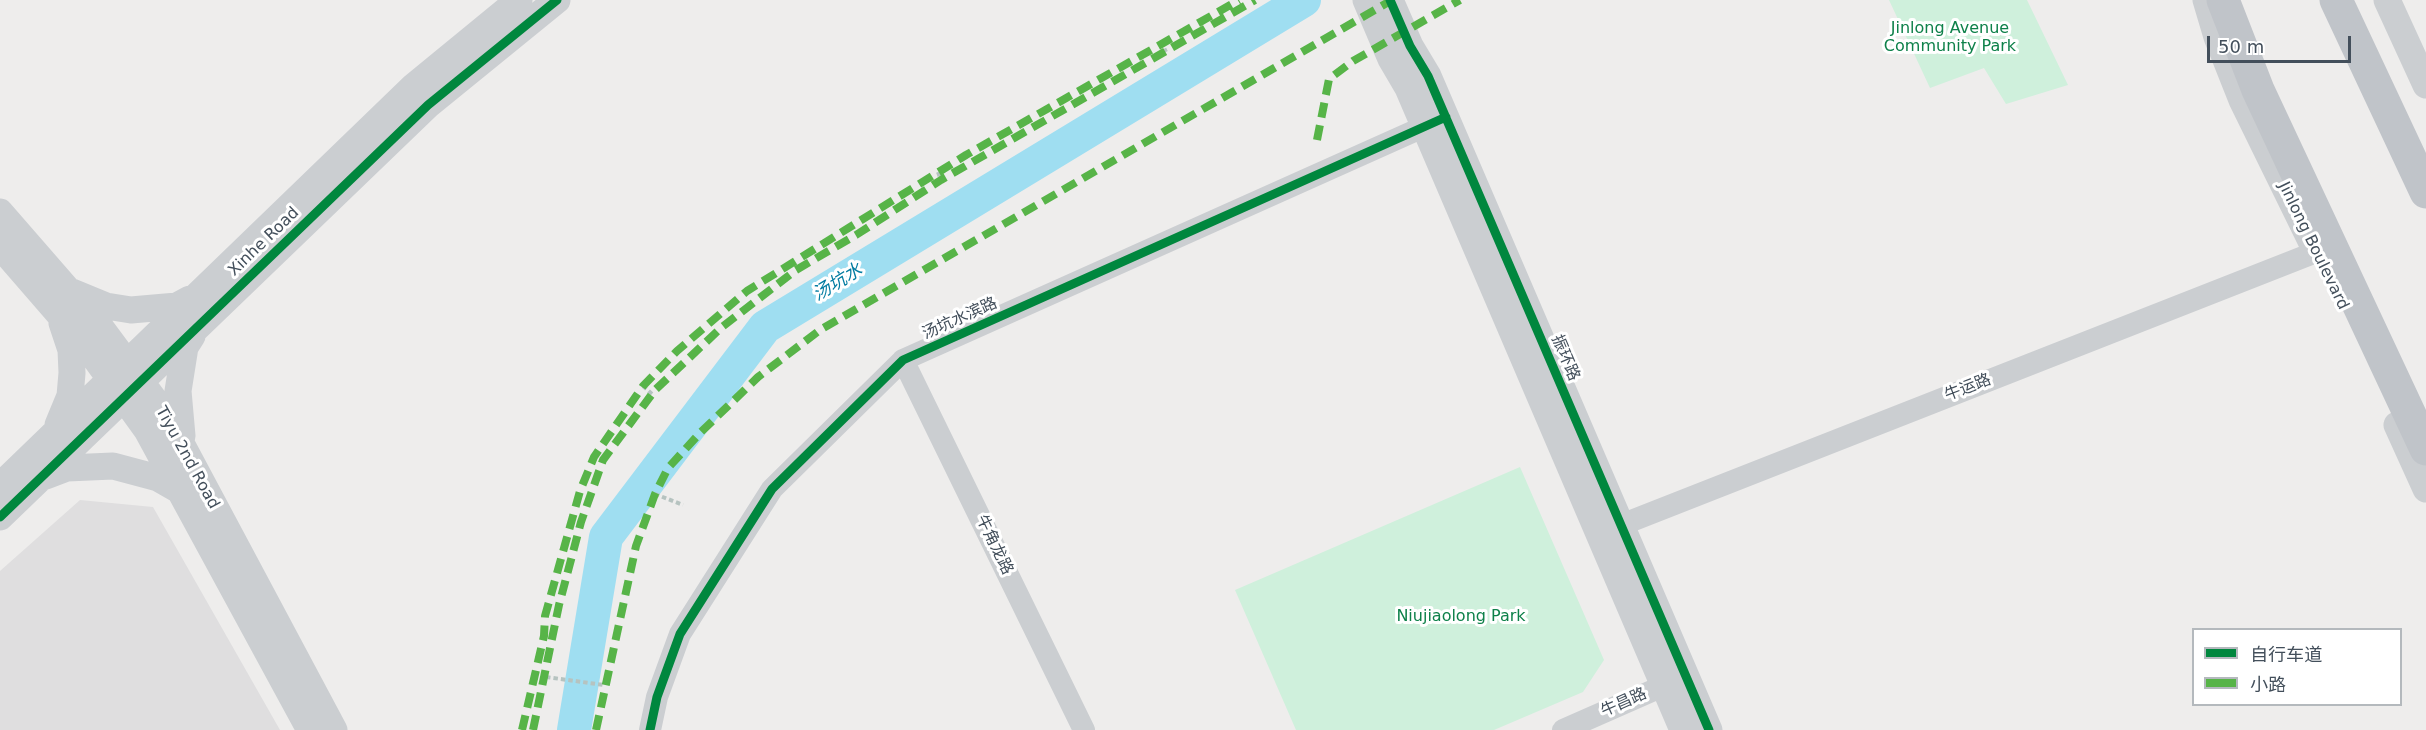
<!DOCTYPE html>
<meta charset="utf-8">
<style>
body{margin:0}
#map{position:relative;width:2426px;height:730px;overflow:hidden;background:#eeedec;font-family:"DejaVu Sans","Noto Sans SC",sans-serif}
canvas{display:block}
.legend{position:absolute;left:2192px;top:628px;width:210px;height:78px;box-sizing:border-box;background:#fff;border:2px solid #b4b9bd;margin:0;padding:8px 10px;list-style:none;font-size:18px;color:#434f5b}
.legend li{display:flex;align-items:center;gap:12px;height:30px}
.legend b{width:30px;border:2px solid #b4b9bd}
.scale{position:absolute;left:2207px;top:36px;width:144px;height:27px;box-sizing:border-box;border:3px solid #434f5b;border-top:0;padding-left:8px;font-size:18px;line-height:21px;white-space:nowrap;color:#434f5b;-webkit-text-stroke:4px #fff;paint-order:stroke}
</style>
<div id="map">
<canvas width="2426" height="730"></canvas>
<ul class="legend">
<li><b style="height:8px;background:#00873e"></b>自行车道</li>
<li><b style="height:8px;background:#57b448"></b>小路</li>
</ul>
<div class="scale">50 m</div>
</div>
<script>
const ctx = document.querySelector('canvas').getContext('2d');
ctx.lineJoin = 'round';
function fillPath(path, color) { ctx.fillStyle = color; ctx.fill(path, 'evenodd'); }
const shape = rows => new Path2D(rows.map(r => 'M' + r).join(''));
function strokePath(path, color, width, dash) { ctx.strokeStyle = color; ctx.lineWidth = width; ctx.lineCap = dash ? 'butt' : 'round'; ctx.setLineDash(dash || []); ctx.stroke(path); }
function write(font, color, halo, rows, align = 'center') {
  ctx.font = font + ' "DejaVu Sans","Noto Sans SC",sans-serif'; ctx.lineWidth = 6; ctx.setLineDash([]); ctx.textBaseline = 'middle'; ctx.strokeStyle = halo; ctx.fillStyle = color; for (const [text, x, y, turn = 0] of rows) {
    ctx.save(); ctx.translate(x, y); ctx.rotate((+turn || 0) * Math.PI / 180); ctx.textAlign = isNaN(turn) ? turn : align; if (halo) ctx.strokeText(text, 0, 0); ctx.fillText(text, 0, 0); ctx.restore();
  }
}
const education = shape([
 [80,500,153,507,280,730,0,730,0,571]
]);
const green = shape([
 [1889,0,2027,0,2068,85,2006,104,1984,68,1930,88],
 [1520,467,1604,660,1583,692,1494,730,1296,730,1235,590]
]);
const river = shape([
 [574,730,606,537,765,327,1304,0]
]);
const path = shape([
 [1161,42,1166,52],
 [938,172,941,180],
 [643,386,652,394],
 [655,494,683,505],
 [546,677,604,685]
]);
const minor = shape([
 [903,360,1084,730],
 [1621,525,2316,252],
 [650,730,657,697,680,634,772,489,903,360,1439,120],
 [1563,730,1679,679]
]);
const tertiary = shape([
 [1366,0,1391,59,1408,88,1683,730],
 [1390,0,1410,46,1428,76,1709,730],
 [2206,0,2217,37,2242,100,2316,251],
 [2387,0,2426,85],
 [0,212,101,328,167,417,334,730],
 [0,246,85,344,147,430,310,730],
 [72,292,106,306,131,310,177,306,190,299],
 [58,425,70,396,72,373,71,350,62,323],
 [2397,425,2426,489],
 [182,436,178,391,185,347,192,336],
 [46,476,67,468,113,466,158,478,179,490],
 [0,486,413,87,519,0],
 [0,517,428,105,557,0]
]);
const trunk = shape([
 [2223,0,2258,90,2426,449],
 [2336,0,2426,192]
]);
const quiet = shape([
 [1317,140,1329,79,1353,61,1460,0],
 [522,730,544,636,545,616,580,491,594,457,643,386,677,351,747,291,966,155,1239,0],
 [533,730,559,605,581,522,603,460,655,390,722,327,796,270,856,235,941,180,1255,0],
 [596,730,636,546,655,494,668,468,701,432,758,377,820,330,1392,0]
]);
const cycleway = shape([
 [1390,0,1410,46,1428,76,1709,730],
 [0,517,428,105,557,0],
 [650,730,657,697,680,634,772,489,903,360,1446,117]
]);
const parkNames = [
 ["Jinlong Avenue",1950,29],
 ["Community Park",1950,47],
 ["Niujiaolong Park",1461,617]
];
const streetNames = [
 ["Xinhe Road",264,242,-44],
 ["Jinlong Boulevard",2313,246,64],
 ["汤坑水滨路",960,319,-24],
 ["振环路",1565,358,67],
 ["牛运路",1968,388,-21],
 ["Tiyu 2nd Road",187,458,61],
 ["牛角龙路",994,545,64],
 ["牛昌路",1624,703,-24]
];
const waterNames = [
 ["汤坑水",838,283,-31]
];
fillPath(education, '#dfdedf');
fillPath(green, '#cff0dc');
strokePath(river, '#9fdef1', 34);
strokePath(path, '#b6c3c0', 4, [4.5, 3]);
strokePath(minor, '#cbced1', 22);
strokePath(tertiary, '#cbced1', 27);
strokePath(trunk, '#c0c4c9', 33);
strokePath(quiet, '#57b448', 8, [15, 8]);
strokePath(cycleway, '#00873e', 9);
write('16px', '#0e814a', '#fff', parkNames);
write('16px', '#434f5b', '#fff', streetNames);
write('italic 18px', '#027ca1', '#fff', waterNames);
</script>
